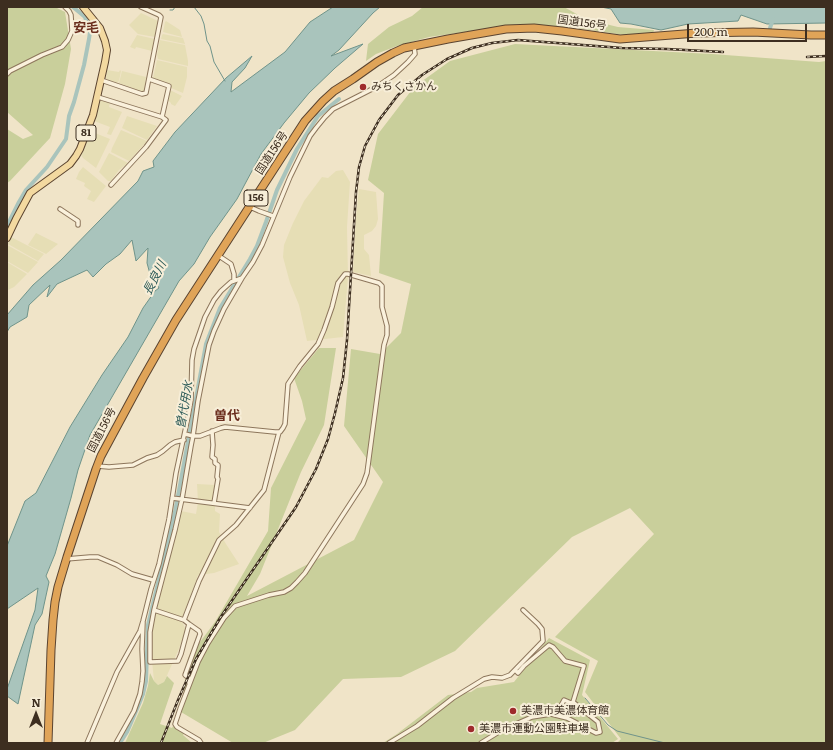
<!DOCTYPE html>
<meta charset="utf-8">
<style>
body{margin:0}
#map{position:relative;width:833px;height:750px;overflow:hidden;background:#f0e4c8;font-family:Literata,serif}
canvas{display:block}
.frame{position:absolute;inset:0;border:8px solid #3d2e20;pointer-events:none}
.north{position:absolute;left:16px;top:694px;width:40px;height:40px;-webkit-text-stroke:3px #f7eed8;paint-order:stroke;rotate:0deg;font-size:11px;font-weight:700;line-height:16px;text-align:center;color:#3d2e20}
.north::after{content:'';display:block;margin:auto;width:14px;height:18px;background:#3d2e20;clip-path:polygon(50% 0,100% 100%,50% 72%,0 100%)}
.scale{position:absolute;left:687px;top:24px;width:120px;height:18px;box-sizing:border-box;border:2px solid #3d2e20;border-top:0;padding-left:5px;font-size:12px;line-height:14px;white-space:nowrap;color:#3d2e20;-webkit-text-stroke:3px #f7eed8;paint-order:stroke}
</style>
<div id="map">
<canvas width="833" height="750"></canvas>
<div class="frame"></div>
<div class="north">N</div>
<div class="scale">200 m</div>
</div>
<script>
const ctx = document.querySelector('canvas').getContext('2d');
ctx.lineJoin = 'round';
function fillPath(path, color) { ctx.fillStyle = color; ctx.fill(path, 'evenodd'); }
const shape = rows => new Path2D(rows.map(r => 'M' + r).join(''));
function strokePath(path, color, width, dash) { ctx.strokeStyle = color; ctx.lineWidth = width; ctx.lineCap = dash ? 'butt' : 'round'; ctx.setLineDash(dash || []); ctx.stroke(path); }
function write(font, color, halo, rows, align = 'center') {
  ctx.font = font + ' Literata,"Noto Sans JP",serif'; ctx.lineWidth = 4; ctx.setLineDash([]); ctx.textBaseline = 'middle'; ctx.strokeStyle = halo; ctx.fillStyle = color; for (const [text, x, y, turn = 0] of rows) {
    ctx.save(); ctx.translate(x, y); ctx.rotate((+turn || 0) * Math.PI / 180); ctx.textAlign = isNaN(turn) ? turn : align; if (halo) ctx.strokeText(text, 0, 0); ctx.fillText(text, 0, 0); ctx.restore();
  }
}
const farmland = shape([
 [141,13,158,21,155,37,138,34,129,25],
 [166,21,180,30,182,37,163,32,165,22],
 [163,34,183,38,185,44,161,39,162,35],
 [137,35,155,39,152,51,136,47,135,49,130,47],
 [160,40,185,45,188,61,188,66,158,59,157,55],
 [157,60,187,67,187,77,183,93,171,88,171,84,153,78],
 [107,70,119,72,120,70,121,71,119,81,117,83,106,79],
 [122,71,146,77,144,91,143,92,134,90,132,88,119,83],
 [170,90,182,96,175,106,171,104,171,103,168,100],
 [101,99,110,102,109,107,122,112,111,135,107,134,110,127,94,121],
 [127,116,157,126,147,140,122,128],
 [121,130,147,141,129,161,111,152,112,148],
 [90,131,110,139,96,168,83,158,81,155],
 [109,153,128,163,119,170,111,181,108,181,99,172],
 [83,167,106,186,94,202,87,199,91,191,84,186,85,183,76,179,79,172],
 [343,170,350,182,347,227,348,277,343,337,307,341,299,305,290,283,283,257,284,245,293,223,304,201,322,177,328,178,336,171],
 [359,189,376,192,378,219,376,226,372,231,364,235,364,249,369,255,371,276,353,272,356,217],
 [36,233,58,244,46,254,28,245],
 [11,237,44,254,38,261,8,244],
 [7,245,38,262,28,273,7,261],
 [7,262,27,274,14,287,8,290],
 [197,484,215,485,215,511,220,514,219,532,226,544,239,564,214,573,198,575,190,598,181,620,186,630,178,651,164,682,158,685,154,681,151,651,154,614,181,511,196,514,198,502]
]);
const green = shape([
 [25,7,55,7,65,12,71,49,65,84,50,138,10,181,7,183,7,129,23,139,33,135,7,112,7,8],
 [423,7,564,7,582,17,593,21,618,27,654,30,653,33,624,35,571,27,521,24,429,37,397,46,376,54,366,61,368,44,389,27,412,16],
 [515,44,712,54,819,62,826,61,826,743,617,743,621,739,585,692,598,661,555,637,654,534,630,508,572,537,455,651,401,677,343,679,295,730,263,743,233,743,181,712,188,658,215,622,268,531,271,488,306,419,302,401,294,378,319,348,336,348,324,425,301,472,260,574,247,596,354,540,383,482,344,426,351,349,380,354,401,333,411,284,379,273,384,193,368,180,378,134,414,87,450,61],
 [549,638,590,660,582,695,618,739,612,743,383,743,397,734,448,695,471,692,477,688,514,682],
 [150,673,154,681,158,685,164,682,167,676,174,683,160,724,172,728,173,726,177,729,185,732,183,735,192,743,125,743,143,703,148,686]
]);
const water = shape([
 [333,7,380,7,373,13,339,50,331,56,363,44,335,68,309,93,284,123,261,154,237,199,210,237,194,264,179,281,90,435,78,470,71,498,55,554,46,576,49,582,42,614,35,625,18,704,7,696,7,689,35,610,38,588,7,609,7,546,25,501,36,493,70,427,102,375,128,337,143,308,155,291,159,288,150,274,147,263,148,248,136,261,132,240,120,254,106,264,93,277,87,270,57,284,47,297,50,285,29,305,27,317,10,327,7,332,7,315,33,285,61,260,138,181,143,171,154,167,153,161,175,132,226,78,252,56,245,68,232,82,231,92,285,52,310,22,333,7],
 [601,7,826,7,826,23,767,24,741,15,738,21,688,24,661,30,631,24,620,23,611,9,601,7]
]);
const stream = shape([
 [194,7,201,16,204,24,207,41,210,46,214,62,225,81],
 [170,10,173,10,175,7],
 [585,698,608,725,617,731,665,743]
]);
const canal = shape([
 [770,28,773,19],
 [7,226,19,202,26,190,47,167,66,139,69,116,74,102,84,65,89,39,90,32,85,17,73,7],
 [120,743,127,732,139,704,143,694,146,681,148,625,175,512,206,344,220,308,250,259,257,246,266,222,277,190,297,149,318,116,339,99]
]);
const street = shape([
 [7,74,10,71,42,55,62,47,68,40,72,31,71,15,69,11,65,7],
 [101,80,142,94,146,93,161,17,159,15,141,7],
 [98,97,162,117,169,86,149,79],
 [111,185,146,147,166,120,162,117],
 [250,207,259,211,273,216],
 [60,209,78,221,78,225],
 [219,256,231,264,234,274,234,281],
 [212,431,213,445,212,457,215,459,215,463,218,465,218,467,217,477,218,479,214,503],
 [185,434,193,436,200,436,221,428,225,427,275,432,280,432,283,428,285,424,288,384,300,366,318,344,324,330,332,307,338,283,345,274,348,274,379,283,382,286,382,307,387,326,387,335,384,345,367,473,363,484,305,573,297,582,291,588,284,592,269,595,235,606,224,618,208,643,198,662,180,709,175,724,177,727,199,740,201,743],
 [97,466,109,467,133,465,147,458,157,455,163,451,170,445,175,442,184,440],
 [172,498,250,508],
 [66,559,90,557,98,557,117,565,132,574,153,580],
 [154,610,184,620,189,624,181,654,178,661,150,662,150,632,154,610,175,530,182,499,191,446,193,436,198,401,209,345,214,331,224,309,242,278],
 [184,620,199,581,219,540,236,525,264,490,279,432],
 [515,670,518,673,524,666,549,645,553,647,565,661,584,666,573,702],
 [189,683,189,678,185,675,200,634,199,631,189,624],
 [87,743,117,672,140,631,143,621,151,589,159,564,169,519,176,473,188,417,191,400,192,360,194,349,205,317,214,300,221,291,231,282,242,278,253,262,262,245,290,177,310,136,316,128,325,117,333,109,378,86,394,75,408,62,415,54,414,46],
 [116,743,134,711,140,694,142,682,143,671,142,649,143,622],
 [389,743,417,726,453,698,484,679,492,677,502,678,510,675,543,641,542,629,538,624,523,610],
 [481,743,502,730,532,717,551,714,567,718,596,733,600,732,598,722,573,702,571,703,564,700,556,715]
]);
const primary = shape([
 [7,238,16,219,30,193,70,164,76,156,80,149,93,115,105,62,107,50,105,41,100,28,83,7]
]);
const highway = shape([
 [48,743,51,650,53,620,55,602,58,587,67,557,96,469,101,456,143,378,176,320,305,121,323,101,334,91,353,79,377,62,393,53,404,48,448,39,506,29,534,28,562,31,620,39,697,33,753,32,811,35,826,35]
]);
const rail = shape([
 [807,57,826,56],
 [161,743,178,700,196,659,220,618,296,507,316,469,328,439,335,413,343,378,347,340,356,192,359,167,365,146,379,120,398,95,422,75,447,59,472,48,492,43,518,40,622,48,667,49,723,52]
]);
const markers = [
 [363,87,4,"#9e2a2b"],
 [513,711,4,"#9e2a2b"],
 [471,729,4,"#9e2a2b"]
];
const shields = [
 [86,133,20],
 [256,198,24]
];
const shieldNames = [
 ["81",86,133],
 ["156",256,198]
];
const streetNames = [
 ["国道156号",582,23,8],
 ["国道156号",272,153,-57],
 ["国道156号",102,430,-63]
];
const poiNames = [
 ["みちくさかん",371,87],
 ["美濃市美濃体育館",521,711],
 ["美濃市運動公園駐車場",479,729]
];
const waterNames = [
 ["長良川",155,278,-63],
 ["曽代用水",185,405,-80]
];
const quarterNames = [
 ["安毛",86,28],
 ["曽代",227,416]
];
fillPath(farmland, '#e6deb5');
fillPath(green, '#c9cf9b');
fillPath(water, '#a9c4bc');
strokePath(water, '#6f938a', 1);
strokePath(stream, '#6f938a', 1);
strokePath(canal, '#a9c4bc', 4);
strokePath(street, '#8d765c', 5.5);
strokePath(primary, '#5b4430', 8);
strokePath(highway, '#5b4430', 9);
strokePath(street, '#faf1dc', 3.5);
strokePath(primary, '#f3d9a0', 6);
strokePath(highway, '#e0a458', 7);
strokePath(rail, '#3d2e20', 2.5);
strokePath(rail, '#f7eed8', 1, [3]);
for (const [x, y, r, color] of markers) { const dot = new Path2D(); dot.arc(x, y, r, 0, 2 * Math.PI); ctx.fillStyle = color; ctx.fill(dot); strokePath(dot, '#f7eed8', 1.5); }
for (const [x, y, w] of shields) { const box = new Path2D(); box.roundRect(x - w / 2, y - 8, w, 16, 3); ctx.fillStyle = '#f7eed8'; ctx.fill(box); strokePath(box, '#3d2e20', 1); }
write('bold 10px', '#3d2e20', null, shieldNames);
write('11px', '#3d2e20', '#f7eed8', streetNames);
write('11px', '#3d2e20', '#f7eed8', poiNames, 'left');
write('italic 12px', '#2f5d5a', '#f7eed8', waterNames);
write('bold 13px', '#6b2e1e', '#f7eed8', quarterNames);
</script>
